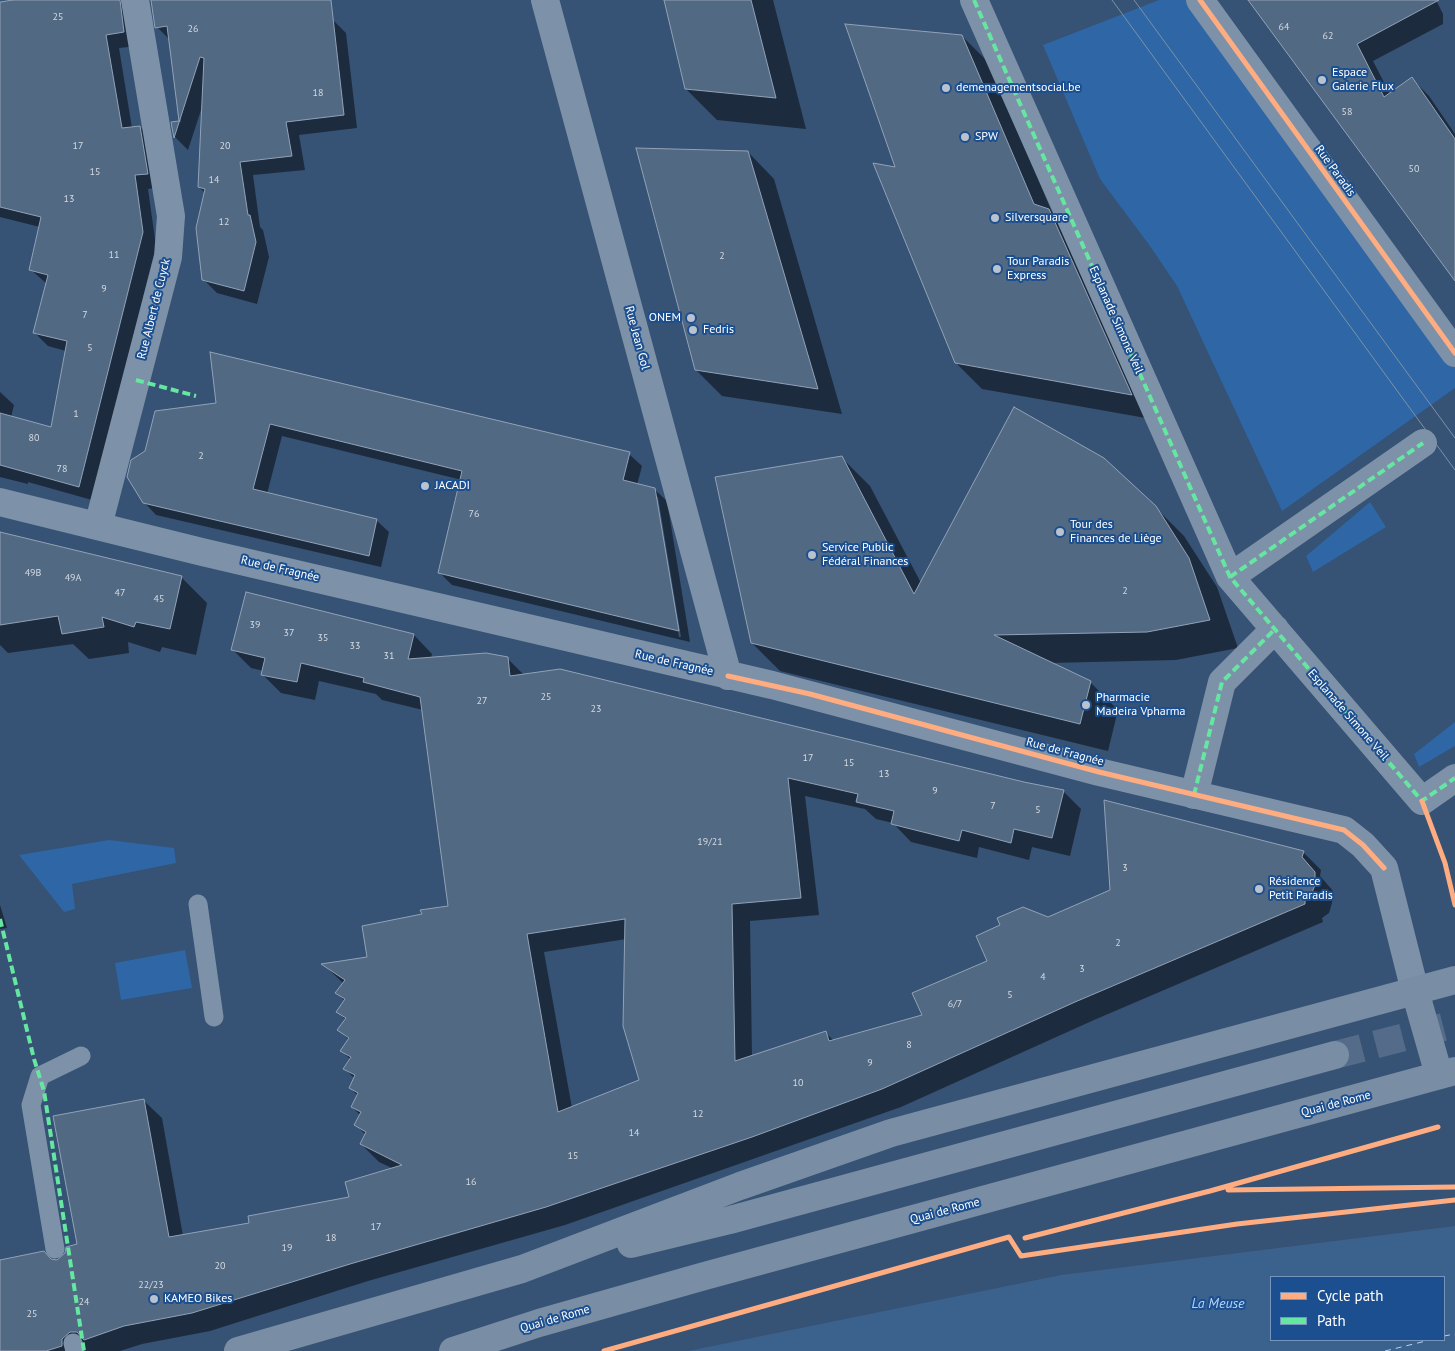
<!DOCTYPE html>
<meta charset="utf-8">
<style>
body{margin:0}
#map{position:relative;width:1455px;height:1351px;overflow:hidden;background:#365274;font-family:"PT Sans",sans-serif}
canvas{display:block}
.legend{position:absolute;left:1270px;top:1276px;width:175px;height:65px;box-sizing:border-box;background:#1b4f8f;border:1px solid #7695bc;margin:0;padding:6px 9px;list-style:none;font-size:15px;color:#fff}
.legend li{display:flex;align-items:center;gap:10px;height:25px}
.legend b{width:25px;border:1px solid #7695bc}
</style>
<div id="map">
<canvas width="1455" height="1351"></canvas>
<ul class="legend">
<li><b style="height:6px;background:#ffac80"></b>Cycle path</li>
<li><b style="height:6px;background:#66e7a1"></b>Path</li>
</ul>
</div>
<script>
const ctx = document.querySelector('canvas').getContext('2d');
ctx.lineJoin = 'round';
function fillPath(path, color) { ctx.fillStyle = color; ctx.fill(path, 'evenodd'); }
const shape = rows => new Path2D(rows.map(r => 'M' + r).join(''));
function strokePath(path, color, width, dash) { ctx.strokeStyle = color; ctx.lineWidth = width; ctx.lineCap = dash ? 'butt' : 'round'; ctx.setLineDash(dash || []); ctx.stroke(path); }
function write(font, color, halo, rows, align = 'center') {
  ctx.font = font + ' "PT Sans",sans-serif'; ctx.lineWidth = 4; ctx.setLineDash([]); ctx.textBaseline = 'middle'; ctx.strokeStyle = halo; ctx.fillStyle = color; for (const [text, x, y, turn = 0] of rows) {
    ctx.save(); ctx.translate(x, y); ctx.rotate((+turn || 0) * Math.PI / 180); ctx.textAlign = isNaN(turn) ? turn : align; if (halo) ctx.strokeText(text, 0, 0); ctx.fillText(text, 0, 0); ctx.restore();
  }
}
const green = shape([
 [1159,0,1200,0,1455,353,1455,388,1282,511,1177,286,1150,246,1100,179,1043,45],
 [1370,502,1386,527,1313,572,1306,556],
 [1455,722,1455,746,1419,767,1414,754],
 [109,840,174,848,176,863,72,884,75,909,64,912,19,855],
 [185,950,192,988,121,1000,115,963]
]);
const water = shape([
 [1455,1226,1455,1351,688,1351,1061,1275],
 [1271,1277,1444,1277,1444,1340,1271,1340]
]);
const shadow = shape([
 [21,0,142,0,138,46,119,48,132,128,140,127,154,141,161,187,148,189,156,246,92,500,28,482,28,484,0,477,0,392,14,405,11,417,52,428,66,351,48,346,35,333,47,284,30,269,40,227,0,217,0,3],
 [152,0,268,0,332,19,346,33,357,128,299,135,305,170,253,175,260,227,263,230,269,257,257,304,217,293,203,279,205,193,199,187,202,107,188,150,175,137,173,123,181,122,170,40,157,27],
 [665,0,773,0,806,129,717,120,686,89],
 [1250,0,1436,0,1443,14,1443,24,1373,61,1390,94,1412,79,1429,96,1455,134,1455,273],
 [962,36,988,62,1052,212,1075,236,1157,420,982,389,956,363],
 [748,152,774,179,842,414,722,396,696,370],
 [156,412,629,454,642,466,637,485,654,489,667,501,690,642,452,585,440,573,462,480,282,436,267,494,376,520,389,532,381,567,156,515,144,502,146,452],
 [655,497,658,497,681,637,679,637],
 [841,457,870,486,921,583,1155,507,1184,536,1217,587,1238,648,1176,660,1049,663,1090,682,1118,710,1108,751,780,671,752,643],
 [0,534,181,577,207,603,196,655,162,647,160,652,128,642,129,653,89,659,73,644,8,653,0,645],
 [414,635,432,654,431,658,507,658,524,675,1063,791,1081,809,1070,856,1032,847,1029,860,979,847,977,858,911,842,893,823,876,819,865,809,805,796,819,915,750,921,752,1057,826,1033,834,1041,923,1016,988,962,1048,918,1303,852,1321,870,1320,876,1333,891,1332,903,1329,913,1322,918,1323,922,1094,1020,901,1107,565,1225,368,1281,210,1331,142,1344,120,1351,0,1351,0,1261,58,1261,78,1245,143,1100,162,1118,183,1236,251,1224,351,1198,394,1169,379,1162,361,1144,366,1135,356,1125,361,1116,352,1107,358,1096,350,1088,355,1079,345,1069,351,1060,342,1051,349,1040,339,1030,346,1020,338,1012,345,1001,337,993,344,984,324,965,369,958,424,915,449,907,423,710,382,700,376,694,319,681,315,700,281,693,263,675,264,671,251,668,233,650],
 [626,939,641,1080,572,1108,544,952],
 [0,905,7,928,0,929]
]);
const ferry = shape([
 [1444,1336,1455,1334],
 [1385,1351,1430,1340]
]);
const building = shape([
 [13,0,120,0,124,32,106,35,122,128,140,126,148,174,135,175,143,232,79,487,0,465,0,413,51,427,67,341,33,333,48,275,29,270,41,217,0,207,0,2,13,0],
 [151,0,331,0,344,115,286,122,292,156,240,162,248,215,250,215,256,242,244,291,202,280,196,228,205,189,198,187,204,58,200,57,174,138,171,122,179,121,167,26,155,28,151,0],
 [664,0,751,0,776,98,685,89,664,0],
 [1248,0,1439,0,1357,44,1384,97,1412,77,1455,139,1455,281,1248,0],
 [845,24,962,35,1034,204,1049,209,1132,395,955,363,873,163,895,167,845,24],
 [636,148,748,151,818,389,695,370,636,148],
 [210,352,630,452,623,480,655,488,679,631,438,573,462,471,270,424,253,489,377,519,369,556,143,503,127,477,131,460,145,451,155,411,216,403,210,352],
 [1014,407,1104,458,1156,506,1189,558,1210,620,1147,632,994,635,1091,681,1080,724,751,643,715,477,842,456,914,594,1014,407],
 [0,532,182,576,170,629,136,622,134,627,102,617,104,627,62,634,58,616,0,625,0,532],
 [246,592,414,634,408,659,486,653,508,657,510,676,560,669,1024,782,1064,790,1052,838,1014,829,1011,843,962,830,959,841,891,824,894,811,856,802,858,794,788,778,801,898,732,904,735,1061,826,1031,829,1041,922,1015,912,993,987,961,976,936,1000,925,997,918,1023,907,1048,917,1110,890,1104,800,1304,851,1302,857,1315,872,1315,885,1311,895,1305,900,1305,904,1075,1002,882,1089,752,1137,546,1207,350,1264,192,1313,124,1326,84,1340,77,1332,70,1332,62,1339,62,1346,46,1351,0,1351,0,1260,44,1251,51,1259,57,1260,65,1253,66,1247,77,1244,53,1116,144,1099,169,1237,249,1223,248,1216,349,1197,345,1182,402,1165,360,1144,366,1132,354,1125,361,1112,351,1107,358,1093,349,1088,355,1075,343,1069,351,1057,340,1051,349,1038,337,1030,346,1018,336,1012,345,999,335,993,345,980,321,964,367,957,362,926,422,914,420,910,448,906,420,697,363,682,364,678,301,663,297,682,261,675,265,658,231,650,246,592],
 [625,919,623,1026,639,1080,558,1112,527,934,625,919]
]);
const secondaryTunnel = shape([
 [1335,1055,1455,1024]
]);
const service = shape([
 [198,904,214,1017],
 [55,1249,31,1105,40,1076,81,1056],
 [73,1343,75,1351]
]);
const pedestrian = shape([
 [974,0,1230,577,1422,801,1455,778],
 [1230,577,1423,443],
 [1194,795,1222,682,1275,629]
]);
const minor = shape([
 [545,0,728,676],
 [1200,0,1455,353],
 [0,502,202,552,772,685,1099,772,1344,830,1363,845,1384,868,1415,991],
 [98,526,168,257,171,216,135,0]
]);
const secondary = shape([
 [1415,991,1439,1075],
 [631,1244,730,1220,1335,1055],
 [238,1351,522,1269,740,1186,891,1133,1455,980],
 [453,1351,539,1323,701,1277,1455,1071]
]);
const tram = shape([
 [1112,0,1455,470],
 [1134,0,1455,438]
]);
const quiet = shape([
 [974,0,1230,577,1422,801,1455,778],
 [136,380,196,396],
 [1230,577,1423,443],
 [1194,795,1222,682,1275,629],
 [0,919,34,1059,44,1091,84,1351]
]);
const cycleway = shape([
 [1200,0,1455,353],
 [728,676,810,694,1099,772,1344,830,1363,845,1384,868],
 [1422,801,1445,863,1455,905],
 [1228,1190,1455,1187],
 [1025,1238,1210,1191,1438,1127],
 [604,1351,1009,1237,1021,1256,1237,1224,1455,1200]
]);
const markers = [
 [1322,80,5,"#b9c2ce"],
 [946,88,5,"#b9c2ce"],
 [965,137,5,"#b9c2ce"],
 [995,218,5,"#b9c2ce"],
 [997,269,5,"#b9c2ce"],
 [691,318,5,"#b9c2ce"],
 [693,330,5,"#b9c2ce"],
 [425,486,5,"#b9c2ce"],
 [1060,532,5,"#b9c2ce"],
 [812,555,5,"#b9c2ce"],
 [1086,705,5,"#b9c2ce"],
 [1259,889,5,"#b9c2ce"],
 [154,1299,5,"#b9c2ce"]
];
const numberNames = [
 ["25",58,17],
 ["64",1284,27],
 ["26",193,29],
 ["62",1328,36],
 ["18",318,93],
 ["58",1347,112],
 ["17",78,146],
 ["20",225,146],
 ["50",1414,169],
 ["15",95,172],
 ["14",214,180],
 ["13",69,199],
 ["12",224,222],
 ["11",114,255],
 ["2",722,256],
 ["9",104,289],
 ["7",85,315],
 ["5",90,348],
 ["1",76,414],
 ["80",34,438],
 ["2",201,456],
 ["78",62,469],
 ["76",474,514],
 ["49B",33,573],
 ["49A",73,578],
 ["2",1125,591],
 ["47",120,593],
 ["45",159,599],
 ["39",255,625],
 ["37",289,633],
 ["35",323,638],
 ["33",355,646],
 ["31",389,656],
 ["25",546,697],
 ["27",482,701],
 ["23",596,709],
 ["17",808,758],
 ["15",849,763],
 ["13",884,774],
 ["9",935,791],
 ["7",993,806],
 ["5",1038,810],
 ["19/21",710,842],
 ["3",1125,868],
 ["2",1118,943],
 ["3",1082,969],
 ["4",1043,977],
 ["5",1010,995],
 ["6/7",955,1004],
 ["8",909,1045],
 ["9",870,1063],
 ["10",798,1083],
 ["12",698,1114],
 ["14",634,1133],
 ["15",573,1156],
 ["16",471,1182],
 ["17",376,1227],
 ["18",331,1238],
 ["19",287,1248],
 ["20",220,1266],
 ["22/23",151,1285],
 ["24",84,1302],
 ["25",32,1314]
];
const poiNames = [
 ["Espace",1332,73],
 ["Galerie Flux",1332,87],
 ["demenagementsocial.be",956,88],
 ["SPW",975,137],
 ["Silversquare",1005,218],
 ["Tour Paradis",1007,262],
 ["Express",1007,276],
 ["ONEM",681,318,"right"],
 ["Fedris",703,330],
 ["JACADI",435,486],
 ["Tour des",1070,525],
 ["Finances de Liège",1070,539],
 ["Service Public",822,548],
 ["Fédéral Finances",822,562],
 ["Pharmacie",1096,698],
 ["Madeira Vpharma",1096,712],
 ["Résidence",1269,882],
 ["Petit Paradis",1269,896],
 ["KAMEO Bikes",164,1299]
];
const streetNames = [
 ["Rue Paradis",1335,171,54],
 ["Rue Albert de Cuyck",154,309,-76],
 ["Esplanade Simone Veil",1116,320,66],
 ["Rue Jean Gol",637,338,75],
 ["Rue de Fragnée",280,569,13],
 ["Rue de Fragnée",674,663,13],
 ["Esplanade Simone Veil",1348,715,49],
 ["Rue de Fragnée",1065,752,15],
 ["Quai de Rome",1336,1104,-15],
 ["Quai de Rome",945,1211,-15],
 ["Quai de Rome",555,1319,-16]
];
const waterNames = [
 ["La Meuse",1218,1304]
];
fillPath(green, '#2f66a5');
fillPath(water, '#3b618d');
fillPath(shadow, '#0007');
strokePath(ferry, '#b5d3f5', 1, [6, 5]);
fillPath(building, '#526984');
strokePath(building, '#92a2b6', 1);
strokePath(secondaryTunnel, '#546c89', 28, [28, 14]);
strokePath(service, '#7d92a8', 19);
strokePath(pedestrian, '#7d92a8', 28);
strokePath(minor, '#7d92a8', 28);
strokePath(secondary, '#798da4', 28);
strokePath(tram, '#7e92a7', 1);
strokePath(quiet, '#66e7a1', 4, [8, 4]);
strokePath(cycleway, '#ffac80', 5);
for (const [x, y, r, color] of markers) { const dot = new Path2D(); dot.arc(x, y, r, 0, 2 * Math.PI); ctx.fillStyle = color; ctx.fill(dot); strokePath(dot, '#1b4f8f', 2); }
write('10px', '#d4dae0', null, numberNames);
write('12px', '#fff', '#1b4f8f', poiNames, 'left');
write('12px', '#fff', '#1b4f8f', streetNames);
write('italic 14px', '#b5d3f5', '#1b4f8f', waterNames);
</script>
